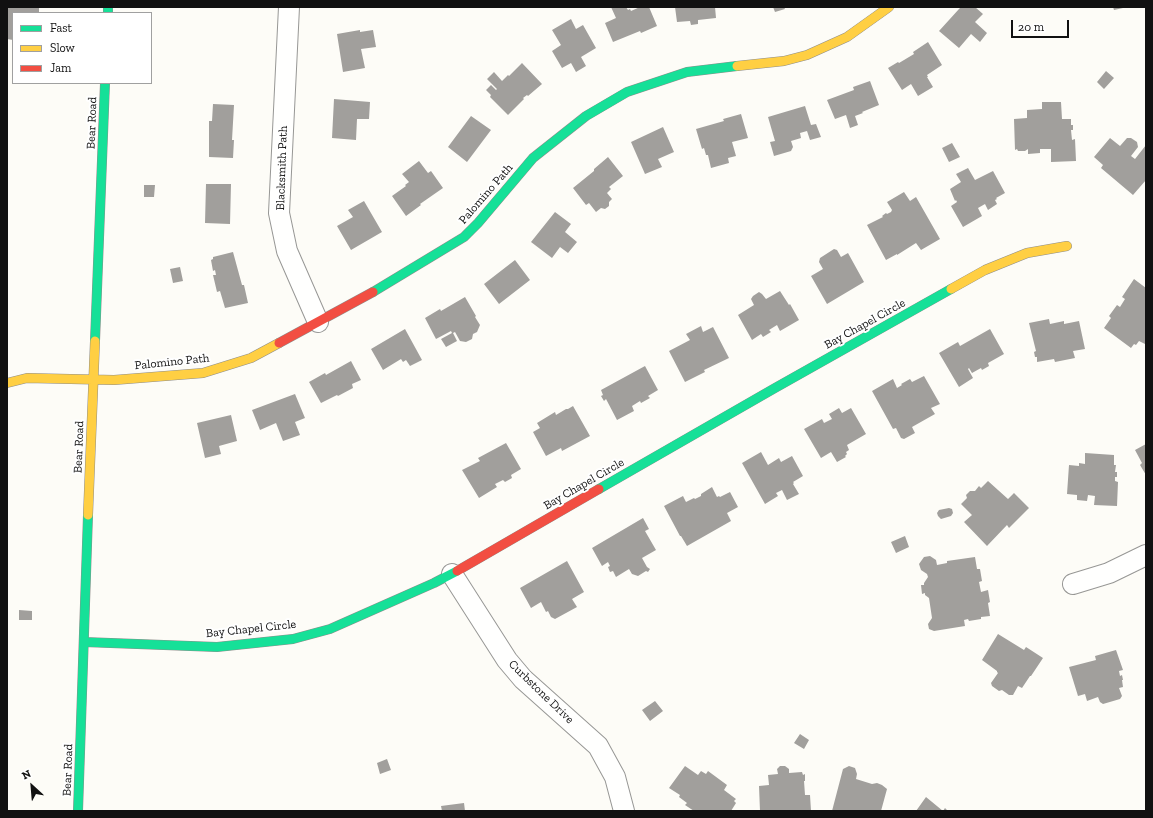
<!DOCTYPE html>
<style>
body{margin:0}
#map{position:relative;width:1153px;height:818px;overflow:hidden;background:#fdfcf7;font-family:"Zilla Slab",serif}
canvas{display:block}
.frame{position:absolute;inset:0;border:8px solid #111;pointer-events:none}
.legend{position:absolute;left:12px;top:12px;width:140px;height:72px;box-sizing:border-box;background:#fff;border:1px solid #a0a0a0;margin:0;padding:5px 7px;list-style:none;font-size:12px;color:#111}
.legend li{display:flex;align-items:center;gap:8px;height:20px}
.legend b{width:20px;border:1px solid #a0a0a0}
.north{position:absolute;left:12px;top:766px;width:40px;height:40px;-webkit-text-stroke:3px #fff;paint-order:stroke;rotate:334deg;font-size:11px;font-weight:700;line-height:16px;text-align:center;color:#111}
.north::after{content:'';display:block;margin:auto;width:14px;height:18px;background:#111;clip-path:polygon(50% 0,100% 100%,50% 72%,0 100%)}
.scale{position:absolute;left:1011px;top:20px;width:58px;height:18px;box-sizing:border-box;border:2px solid #111;border-top:0;padding-left:5px;font-size:12px;line-height:14px;white-space:nowrap;color:#111;-webkit-text-stroke:3px #fff;paint-order:stroke}
</style>
<div id="map">
<canvas width="1153" height="818"></canvas>
<div class="frame"></div>
<ul class="legend">
<li><b style="height:5px;background:#16e098"></b>Fast</li>
<li><b style="height:5px;background:#ffcf43"></b>Slow</li>
<li><b style="height:5px;background:#f24e42"></b>Jam</li>
</ul>
<div class="north">N</div>
<div class="scale">20 m</div>
</div>
<script>
const ctx = document.querySelector('canvas').getContext('2d');
ctx.lineJoin = 'round';
function fillPath(path, color) { ctx.fillStyle = color; ctx.fill(path, 'evenodd'); }
const shape = rows => new Path2D(rows.map(r => 'M' + r).join(''));
function strokePath(path, color, width, dash) { ctx.strokeStyle = color; ctx.lineWidth = width; ctx.lineCap = dash ? 'butt' : 'round'; ctx.setLineDash(dash || []); ctx.stroke(path); }
function write(font, color, halo, rows, align = 'center') {
  ctx.font = font + ' "Zilla Slab",serif'; ctx.lineWidth = 4; ctx.setLineDash([]); ctx.textBaseline = 'middle'; ctx.strokeStyle = halo; ctx.fillStyle = color; for (const [text, x, y, turn = 0] of rows) {
    ctx.save(); ctx.translate(x, y); ctx.rotate((+turn || 0) * Math.PI / 180); ctx.textAlign = isNaN(turn) ? turn : align; if (halo) ctx.strokeText(text, 0, 0); ctx.fillText(text, 0, 0); ctx.restore();
  }
}
const building = shape([
 [7,7,39,7,39,13,13,13,13,40,7,39],
 [611,7,626,7,628,10,630,9,631,11,640,7,649,7,657,26,641,33,640,31,613,42,605,23,616,18],
 [675,7,715,7,716,18,698,20,698,24,691,25,690,21,677,22],
 [773,7,784,7,785,9,775,12],
 [961,7,975,7,983,14,975,22,987,33,980,42,971,34,959,48,939,31,959,9],
 [1113,7,1123,7,1123,8,1114,10],
 [571,19,576,29,583,25,596,48,581,57,586,66,576,72,571,63,562,68,552,51,561,45,552,30],
 [360,30,360,32,373,30,376,47,361,49,365,68,343,72,337,34],
 [928,42,942,65,927,75,928,77,927,77,933,87,918,96,911,84,902,90,888,68,898,62,899,63,914,54,913,52],
 [522,63,542,84,528,96,527,95,523,98,524,99,508,115,490,97,491,95,486,90,491,85,496,90,497,89,487,79,494,72,502,81,508,75,509,76],
 [1106,71,1114,78,1104,89,1097,82],
 [870,81,879,105,862,112,863,113,855,116,858,125,850,128,846,115,835,119,827,100,854,90,853,87],
 [334,99,370,102,369,119,357,119,356,140,332,138],
 [1042,102,1061,102,1062,119,1071,119,1071,125,1073,125,1073,130,1071,130,1072,140,1075,139,1076,161,1051,162,1051,149,1040,149,1040,153,1028,154,1028,149,1025,151,1018,151,1017,149,1015,150,1014,119,1027,118,1027,110,1042,109],
 [213,104,234,105,232,140,234,140,233,158,209,157,209,121,212,121],
 [805,106,811,125,816,124,821,137,810,140,807,131,800,133,801,138,791,141,793,147,791,151,774,156,770,142,775,141,768,117],
 [741,114,748,138,732,142,736,156,728,158,729,163,711,168,708,155,706,155,704,148,702,149,696,129,724,121,723,119],
 [471,116,491,130,467,162,448,147],
 [663,127,674,152,658,159,662,167,645,174,631,142],
 [1110,138,1120,146,1127,138,1131,138,1137,142,1138,147,1131,156,1135,159,1146,145,1146,180,1133,195,1101,168,1103,165,1094,157],
 [952,143,960,157,949,162,942,148],
 [608,157,623,176,609,187,611,189,607,193,612,199,609,202,609,206,605,209,601,208,596,212,589,203,586,205,573,188,594,171,594,169],
 [419,161,428,173,431,171,443,188,420,204,421,205,406,216,392,196,406,186,405,185,409,182,402,174],
 [968,168,975,180,993,171,1005,193,996,198,997,199,995,200,997,204,988,210,985,204,978,208,982,216,963,227,951,206,957,202,956,200,955,201,950,189,961,182,956,174],
 [206,184,231,184,230,224,205,223],
 [144,185,155,185,154,197,144,197],
 [904,192,910,201,916,197,940,239,921,250,916,243,897,255,897,254,886,260,867,225,883,217,882,216,886,213,887,214,891,212,892,210,887,202],
 [364,201,382,232,351,250,337,226,353,217,348,210],
 [555,212,571,224,565,232,577,242,568,253,560,247,552,258,531,242],
 [834,249,837,250,841,257,848,253,864,282,827,304,811,276,823,269,819,262,820,258],
 [233,252,242,285,244,285,248,303,225,308,220,291,217,292,213,275,216,275,215,270,213,271,211,260,213,259,213,257],
 [515,260,530,280,499,304,484,284],
 [180,267,183,281,173,283,170,269],
 [1134,279,1146,288,1146,344,1145,344,1139,341,1136,345,1134,344,1131,348,1104,328,1111,318,1109,316,1117,305,1120,307,1125,299,1122,297],
 [780,291,789,305,790,304,799,320,780,331,777,325,769,330,771,332,763,337,761,334,752,340,738,315,754,305,751,299,753,296,759,292,762,294,766,299],
 [465,297,476,316,475,317,480,325,477,332,473,334,472,339,466,342,460,341,455,332,453,333,457,341,446,347,441,339,452,333,451,331,436,339,425,318,440,309,441,311],
 [1049,319,1050,324,1064,321,1064,324,1079,321,1085,349,1073,351,1075,358,1055,362,1054,359,1037,362,1037,357,1035,357,1034,352,1036,351,1029,323],
 [701,326,703,332,713,327,729,358,704,370,705,372,685,382,669,351,690,340,686,334],
 [405,329,422,360,410,366,406,360,403,362,401,359,383,370,371,349],
 [990,329,1004,354,988,363,989,366,982,370,981,368,972,373,969,368,968,369,973,378,959,387,939,353,958,342,960,346],
 [351,361,361,380,352,384,353,388,338,396,337,395,321,403,309,382,325,373,326,375],
 [645,366,658,390,648,396,650,398,641,403,640,401,632,406,634,411,617,420,606,399,604,401,601,396,603,395,601,390],
 [924,376,940,404,931,408,935,414,912,427,915,433,904,439,901,438,896,428,893,429,872,391,893,379,897,388,902,385,901,384,910,379,912,382],
 [295,394,305,418,295,422,300,435,283,441,276,423,260,430,252,410],
 [573,406,590,436,562,451,561,448,546,456,533,432,540,428,537,423,555,412,556,415,566,409,568,409],
 [839,408,842,413,851,408,866,434,847,445,849,450,846,452,847,454,845,456,846,457,837,462,831,452,821,458,804,429,822,419,824,423,832,419,829,414],
 [231,415,237,441,219,446,221,454,205,458,197,423],
 [506,443,521,469,511,475,512,478,505,482,503,480,495,484,497,487,479,498,462,470,480,461,478,458],
 [1146,444,1146,475,1140,465,1142,463,1135,450],
 [761,452,768,465,779,458,781,462,792,456,803,476,793,482,794,483,793,484,799,494,787,500,782,490,776,493,778,496,765,504,742,463],
 [1085,453,1114,455,1114,465,1116,465,1115,472,1117,472,1117,477,1115,477,1115,481,1118,482,1117,506,1094,505,1095,496,1088,495,1087,501,1077,500,1077,495,1067,494,1069,465,1079,466,1079,463,1085,464],
 [988,481,1008,499,1014,493,1029,508,1009,528,1007,525,987,546,964,522,972,515,961,504,967,498,966,495,970,491,975,491,979,486,981,488],
 [712,487,717,497,719,496,720,497,730,492,738,507,727,513,731,521,687,546,681,536,680,536,664,506,683,496,686,502,694,498,695,499,701,496,701,494],
 [949,508,952,509,953,513,951,516,941,519,938,516,937,513,939,510],
 [643,518,649,529,645,531,656,550,642,558,647,567,650,569,648,572,646,571,638,576,632,574,629,569,616,577,613,571,610,572,608,567,610,566,608,562,602,566,592,548],
 [905,536,909,547,896,553,891,542],
 [930,556,936,560,937,565,947,563,947,561,975,557,977,569,980,569,982,581,979,582,981,592,988,590,990,602,988,603,990,616,981,617,981,619,969,621,968,619,964,620,965,626,934,631,929,629,928,624,932,618,929,598,925,595,925,593,922,594,921,585,924,585,924,583,928,577,927,574,921,570,919,564,924,557],
 [567,561,584,592,572,599,577,607,555,619,551,617,548,611,546,612,541,602,531,608,520,588],
 [19,610,32,611,32,620,19,620],
 [998,634,1024,650,1026,647,1043,658,1031,676,1030,676,1022,688,1018,686,1013,695,1009,695,1002,690,999,691,992,686,991,683,998,673,997,672,997,671,982,660],
 [1116,650,1123,670,1119,671,1120,676,1122,675,1123,680,1122,680,1123,687,1119,688,1122,696,1120,699,1103,704,1100,702,1098,697,1087,701,1085,694,1078,696,1069,667,1096,660,1095,656],
 [655,701,663,711,650,721,642,710],
 [800,734,809,740,804,749,794,743],
 [387,759,391,770,380,774,377,763],
 [685,766,698,775,701,771,706,774,708,771,727,785,724,790,736,799,734,801,736,803,731,811,699,811,698,810,694,811,685,805,687,803,679,797,680,795,669,788],
 [780,766,785,766,789,769,789,773,802,772,803,775,805,774,805,781,804,781,805,795,810,795,811,811,760,811,759,786,769,785,768,775,778,774,777,769],
 [849,766,855,768,857,774,856,779,872,784,877,783,882,785,887,789,881,811,832,811,843,769],
 [926,797,943,811,945,808,948,811,916,811],
 [464,803,465,811,442,811,441,806]
]);
const street = shape([
 [289,7,279,213,287,251,318,322],
 [452,574,507,660,523,679,598,746,615,777,624,811],
 [1073,584,1109,573,1146,555]
]);
const fast = shape([
 [108,7,108,13],
 [373,292,464,237,478,223,533,158,586,116,627,92,687,72,737,66],
 [95,341,105,83],
 [599,489,775,388,951,289],
 [84,642,217,647,293,639,330,629,434,583,457,571],
 [78,811,88,515]
]);
const slow = shape([
 [737,66,784,61,807,55,847,37,889,7],
 [951,289,985,270,1027,253,1067,246],
 [7,383,27,378,114,380,203,373,251,358,279,343],
 [88,515,95,341]
]);
const jam = shape([
 [279,343,373,292],
 [457,571,599,489]
]);
const streetNames = [
 ["Bear Road",92,123,-88],
 ["Blacksmith Path",282,168,-88],
 ["Palomino Path",486,194,-49],
 ["Bay Chapel Circle",865,324,-29],
 ["Palomino Path",172,362,-6],
 ["Bear Road",79,447,-88],
 ["Bay Chapel Circle",584,484,-30],
 ["Bay Chapel Circle",251,629,-6],
 ["Curbstone Drive",541,692,44],
 ["Bear Road",68,770,-88]
];
fillPath(building, '#a19f9c');
strokePath(street, '#979795', 22);
strokePath(fast, '#8e8d8b', 10);
strokePath(slow, '#8e8d8b', 10);
strokePath(jam, '#8e8d8b', 10);
strokePath(street, '#fffffe', 20);
strokePath(fast, '#16e098', 9);
strokePath(slow, '#ffcf43', 9);
strokePath(jam, '#f24e42', 9);
write('12px', '#111', '#fff', streetNames);
</script>
